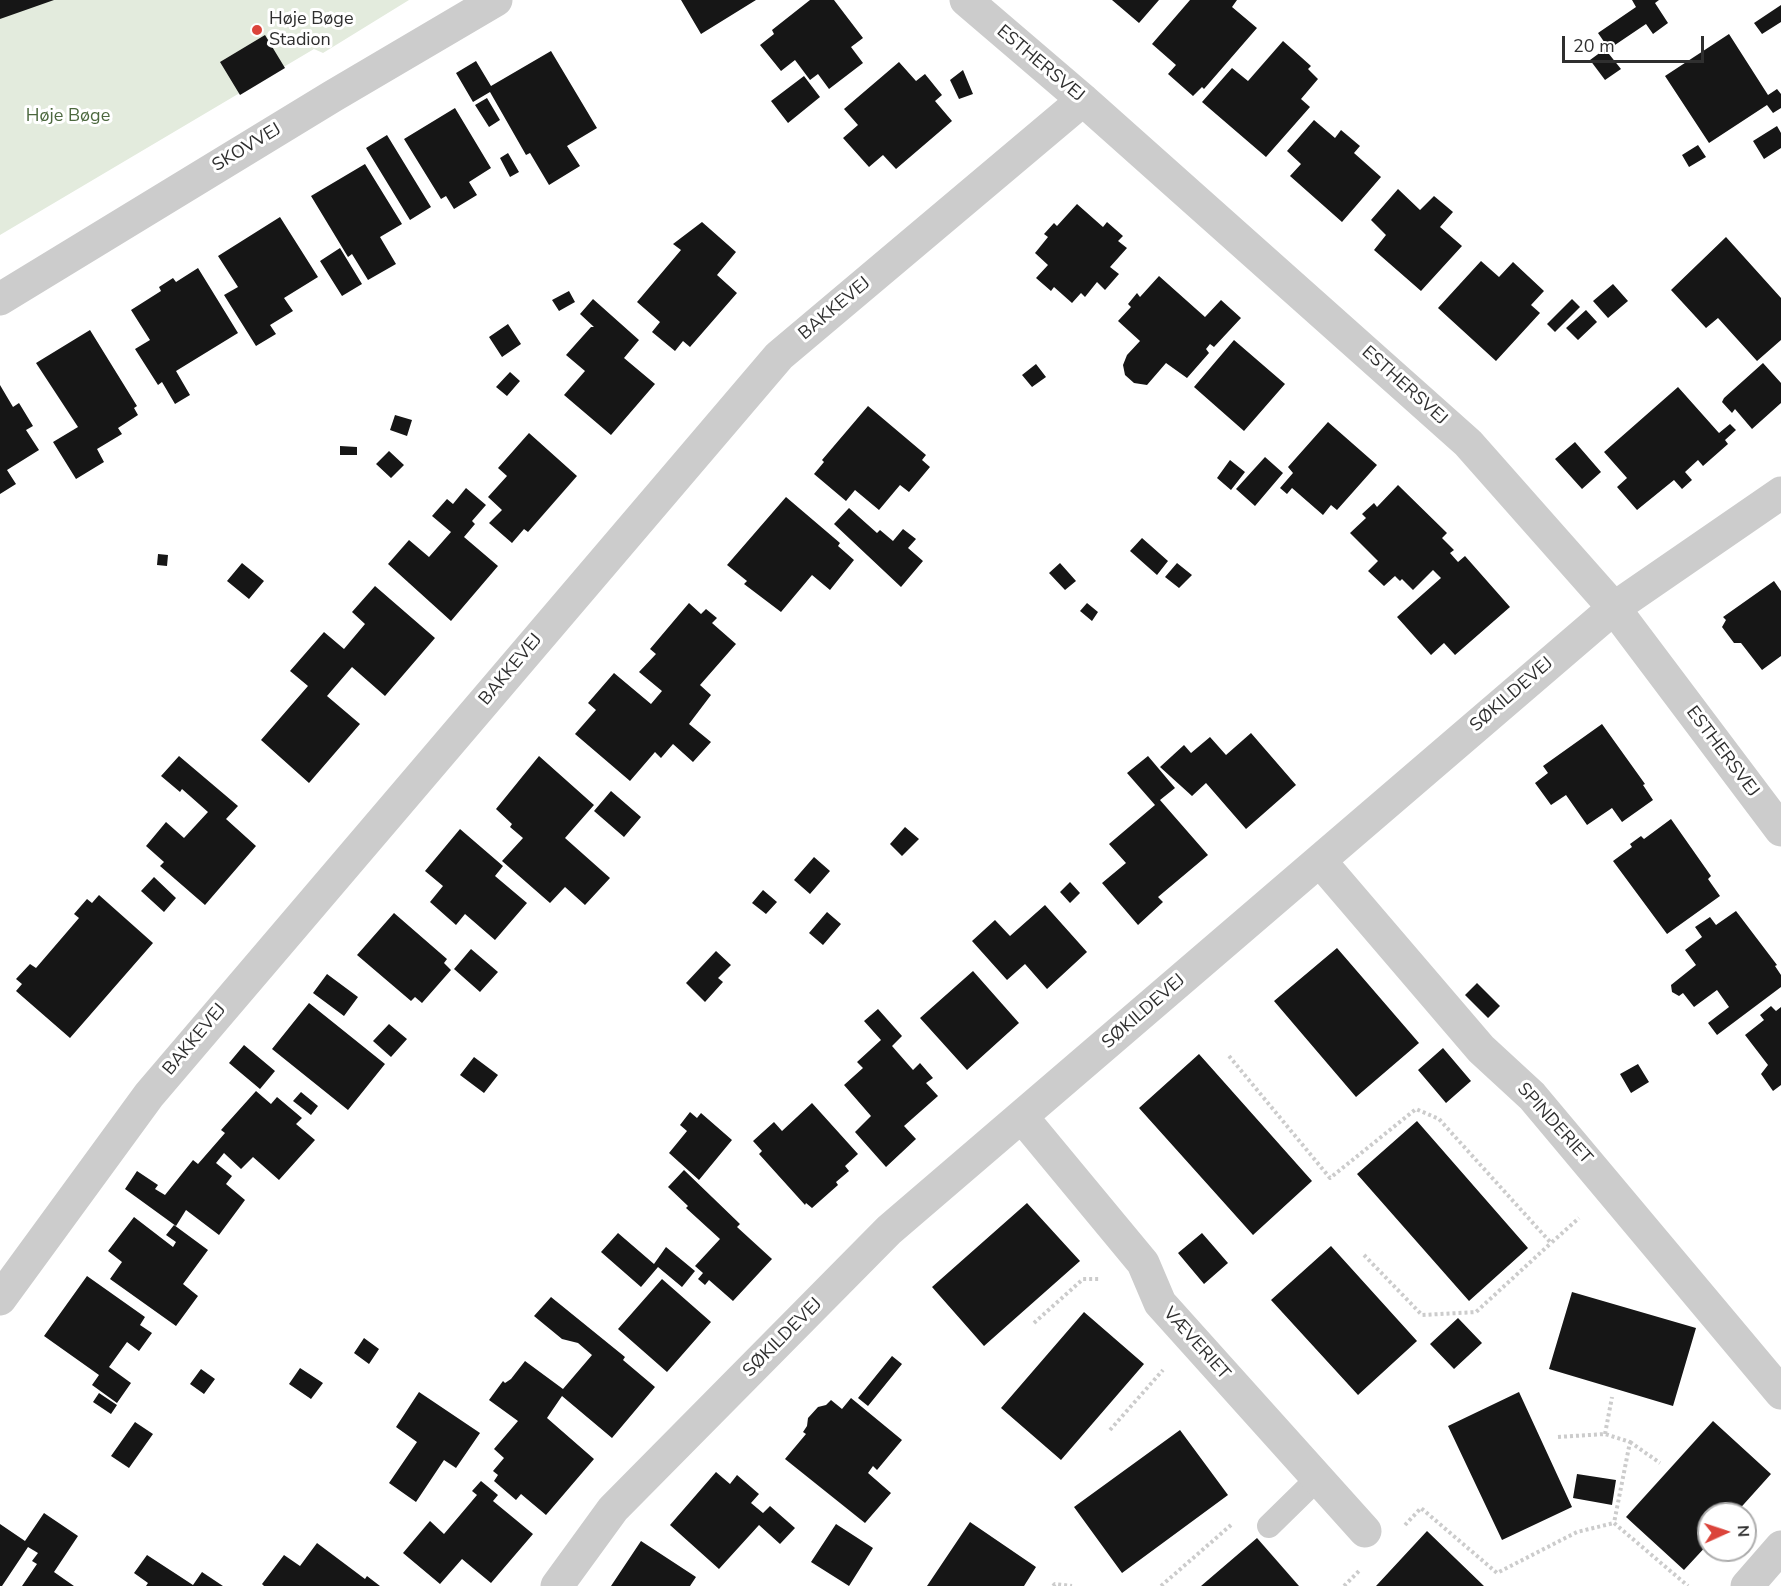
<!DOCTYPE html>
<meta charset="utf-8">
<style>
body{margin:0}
#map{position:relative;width:1781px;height:1586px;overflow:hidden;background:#fff;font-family:"Nunito Sans",sans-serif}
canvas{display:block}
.north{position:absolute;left:1697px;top:1502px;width:60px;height:60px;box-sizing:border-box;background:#fff;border:2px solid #acacac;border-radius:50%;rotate:87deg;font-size:16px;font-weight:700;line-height:24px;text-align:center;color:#2f2f2f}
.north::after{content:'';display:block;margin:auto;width:21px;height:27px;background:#db443b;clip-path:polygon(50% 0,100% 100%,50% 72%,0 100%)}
.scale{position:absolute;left:1562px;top:36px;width:142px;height:27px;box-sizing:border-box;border:3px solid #2f2f2f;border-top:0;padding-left:8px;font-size:18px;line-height:21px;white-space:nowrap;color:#2f2f2f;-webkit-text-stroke:4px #fff;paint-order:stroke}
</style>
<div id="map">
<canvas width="1781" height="1586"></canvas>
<div class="north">N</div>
<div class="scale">20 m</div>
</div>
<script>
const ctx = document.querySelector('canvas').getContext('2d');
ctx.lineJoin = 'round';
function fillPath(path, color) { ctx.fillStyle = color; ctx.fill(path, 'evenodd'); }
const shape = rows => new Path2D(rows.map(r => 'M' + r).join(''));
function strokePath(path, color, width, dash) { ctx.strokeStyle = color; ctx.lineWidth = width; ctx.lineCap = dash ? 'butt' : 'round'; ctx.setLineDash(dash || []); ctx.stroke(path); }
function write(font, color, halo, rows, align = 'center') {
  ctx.font = font + ' "Nunito Sans",sans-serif'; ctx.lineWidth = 6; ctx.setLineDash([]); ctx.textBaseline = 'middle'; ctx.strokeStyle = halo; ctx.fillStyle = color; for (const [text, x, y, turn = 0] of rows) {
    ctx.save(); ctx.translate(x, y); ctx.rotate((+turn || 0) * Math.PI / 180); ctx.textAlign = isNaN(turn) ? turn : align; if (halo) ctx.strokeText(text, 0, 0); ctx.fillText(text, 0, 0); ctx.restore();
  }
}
const green = shape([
 [0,0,409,0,323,53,314,49,0,235]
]);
const building = shape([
 [0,0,54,0,0,19],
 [681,0,756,0,701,34],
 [810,0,834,0,863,38,851,47,863,63,829,89,818,74,810,80,795,60,781,71,760,45,774,34,772,30],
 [1112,0,1159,0,1139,23],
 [1190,0,1237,0,1232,7,1257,28,1204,89,1202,87,1193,96,1168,74,1176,65,1152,44],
 [1632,0,1659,0,1655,3,1668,23,1653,34,1646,24,1609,49,1598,33,1636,7],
 [1781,5,1781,22,1762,34,1754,23],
 [1729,34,1768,95,1777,89,1781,94,1781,108,1773,113,1767,105,1709,143,1665,76],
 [265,35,285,68,240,95,220,62],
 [1283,41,1311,66,1308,69,1318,79,1301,99,1310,107,1266,157,1202,102,1232,68,1248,81],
 [1605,49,1621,69,1605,80,1590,60],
 [551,51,597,128,567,146,580,166,549,185,530,153,526,155,490,92,473,102,456,73,476,61,491,86],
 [899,62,916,81,925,74,942,95,935,101,952,121,896,169,883,155,869,167,843,138,858,125,844,109],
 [963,70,973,94,959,99,950,80],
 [804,76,820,97,788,123,771,101],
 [487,98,500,120,489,127,475,105],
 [455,108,491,168,469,182,477,195,454,209,446,196,441,199,404,139],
 [1314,120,1335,138,1341,130,1360,146,1354,153,1381,177,1342,222,1290,176,1301,164,1287,151],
 [1777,126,1781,133,1781,148,1764,159,1753,141],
 [387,135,431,207,410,220,366,148],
 [1698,145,1706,157,1689,167,1682,155],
 [508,153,519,172,510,177,500,158],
 [365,164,402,224,380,237,396,264,368,280,352,254,348,257,311,196],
 [1398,189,1420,210,1434,196,1453,212,1440,227,1462,246,1421,291,1374,250,1386,235,1371,220],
 [1077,204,1103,227,1107,222,1123,236,1118,241,1127,248,1110,267,1119,274,1105,290,1097,282,1085,297,1081,293,1072,303,1054,287,1051,291,1036,278,1048,265,1035,253,1048,237,1044,234,1054,223,1057,226],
 [280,217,318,277,284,298,293,311,270,325,276,334,256,346,224,295,238,287,218,256],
 [702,222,736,252,717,275,737,293,690,347,683,341,675,351,652,332,660,322,637,302,681,250,673,244],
 [1726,237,1781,298,1781,340,1757,361,1718,318,1706,328,1671,290],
 [340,248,362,284,342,296,320,261],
 [1481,261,1499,277,1513,262,1544,291,1531,305,1540,313,1496,361,1438,308],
 [198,268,238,333,176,371,190,395,175,404,162,382,158,385,135,349,150,340,131,310,161,291,159,287,173,278,176,282],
 [1159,276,1205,317,1221,300,1241,318,1214,347,1210,344,1206,349,1209,353,1187,378,1166,363,1147,385,1134,383,1125,375,1123,365,1127,355,1140,341,1118,321,1131,307,1128,304,1137,293,1140,297],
 [1613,284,1628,301,1608,318,1593,301],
 [569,291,575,302,559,311,552,300],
 [593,299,639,340,624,358,655,384,611,435,564,395,585,371,566,355,591,327,594,327,580,314],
 [1572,299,1580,307,1555,332,1547,324],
 [1586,310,1597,322,1578,340,1566,328],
 [508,324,521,344,502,357,489,337],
 [90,330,137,406,134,408,138,415,118,428,122,434,97,449,104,462,76,479,53,442,78,427,36,363],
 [1234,340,1285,384,1244,431,1194,387],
 [1763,363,1781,383,1781,403,1752,429,1735,409,1732,413,1722,402,1724,398],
 [1036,364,1046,377,1032,387,1022,375],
 [510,372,520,381,507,396,496,387],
 [0,385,13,407,19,403,33,426,26,430,39,450,7,470,16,484,0,494],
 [1678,387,1719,433,1730,424,1736,430,1725,440,1728,444,1703,466,1698,460,1685,472,1692,480,1682,489,1674,480,1637,510,1617,487,1627,478,1604,452],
 [868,406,926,455,922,460,930,467,909,492,900,485,879,510,855,490,846,501,814,474,824,462,822,460],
 [395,415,412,420,407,436,390,430],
 [1328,422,1377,465,1337,510,1331,505,1323,515,1292,488,1287,494,1280,488,1293,473,1288,467],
 [529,433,577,476,528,532,524,529,512,543,489,523,502,510,488,497,507,476,498,468],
 [1575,442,1601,472,1582,489,1555,459],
 [340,446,357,447,357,455,340,455],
 [389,451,404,465,391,478,376,464],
 [1265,457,1283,473,1255,506,1236,489],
 [1230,460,1245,472,1231,490,1217,478],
 [1398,485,1447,533,1442,538,1454,550,1450,553,1458,562,1465,556,1510,607,1455,655,1444,643,1431,655,1397,617,1441,578,1433,570,1413,590,1402,579,1400,581,1395,576,1384,586,1368,571,1378,561,1350,533,1366,518,1362,514,1374,503,1377,507],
 [466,488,486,505,472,521,475,524,464,537,498,566,451,621,388,564,409,540,429,557,451,532,432,516,447,499,453,504],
 [786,497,840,543,838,546,854,560,830,590,812,575,781,612,744,584,747,581,727,565],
 [849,508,877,533,880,530,893,541,903,529,916,539,908,548,923,561,901,587,834,524],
 [1142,538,1168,561,1157,575,1130,551],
 [158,554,168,555,167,566,157,565],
 [242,563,264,581,249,599,227,581],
 [1060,563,1076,581,1065,590,1049,573],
 [1177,563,1192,575,1179,588,1165,577],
 [1774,581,1781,591,1781,656,1762,670,1741,643,1734,643,1722,627,1726,620,1723,617],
 [375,586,435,638,385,696,352,667,327,696,360,724,309,783,261,740,308,686,290,671,324,632,344,649,365,624,352,612],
 [689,603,701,614,706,609,717,618,712,623,736,644,700,685,711,695,689,724,711,742,693,762,673,744,661,758,655,752,630,781,575,734,596,710,588,703,614,673,651,704,662,691,639,672,656,654,650,649],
 [1087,603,1098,612,1092,621,1080,611],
 [1602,724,1645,784,1643,785,1653,800,1622,822,1612,808,1587,825,1566,795,1551,805,1535,783,1548,773,1543,766],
 [1251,733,1296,785,1246,829,1206,783,1192,796,1160,767,1184,745,1191,753,1210,737,1226,755],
 [179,756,238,806,226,819,256,846,205,905,160,866,164,862,146,846,166,822,184,838,208,812,182,789,180,792,161,776],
 [539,756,594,805,565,838,610,878,585,905,565,887,550,903,502,861,523,838,510,827,512,824,496,809],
 [1148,756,1175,788,1160,800,1208,855,1158,897,1163,902,1138,925,1102,883,1126,863,1109,844,1155,805,1127,773],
 [611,791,641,817,624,837,594,811],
 [1671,819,1711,876,1708,879,1720,896,1667,934,1613,861,1632,847,1630,844,1641,836,1644,839],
 [905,827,919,839,902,856,890,844],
 [460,829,503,866,495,876,527,903,495,940,465,914,456,925,430,902,443,886,425,871],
 [814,857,830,871,810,894,794,880],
 [154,877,176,898,164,912,141,891],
 [1070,882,1080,893,1070,903,1060,892],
 [763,890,777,902,766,914,752,903],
 [99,895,153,943,70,1038,16,991,22,984,16,979,30,964,36,968,79,918,74,914,87,899,92,903],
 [1045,905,1087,952,1047,989,1025,964,1007,980,972,941,995,920,1010,936],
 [1736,911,1777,965,1775,966,1781,975,1781,987,1717,1035,1708,1023,1729,1007,1717,990,1694,1007,1683,993,1679,996,1672,992,1671,985,1696,965,1685,950,1702,937,1695,927,1710,917,1716,925],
 [827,912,841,924,823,945,809,933],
 [394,913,447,959,444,963,451,970,422,1003,415,997,411,1001,357,955],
 [1337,948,1419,1043,1356,1097,1274,1001],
 [471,949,498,972,480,992,454,969],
 [716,951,731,965,718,978,723,982,705,1002,686,983],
 [973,971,1019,1023,967,1070,920,1018],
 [327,974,358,997,344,1016,313,993],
 [1477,983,1500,1006,1488,1018,1465,995],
 [309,1003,385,1064,348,1110,272,1049],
 [1771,1006,1776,1011,1781,1007,1781,1085,1773,1091,1761,1074,1768,1065,1745,1035,1764,1020,1760,1015],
 [878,1009,902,1036,892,1046,913,1070,920,1063,933,1078,926,1083,938,1096,904,1126,916,1139,886,1167,855,1132,871,1116,844,1085,863,1068,857,1062,881,1040,864,1021],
 [389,1024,407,1039,391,1057,373,1041],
 [244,1045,275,1071,260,1089,229,1063],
 [1443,1048,1471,1081,1446,1103,1418,1070],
 [1199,1054,1312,1181,1253,1235,1139,1108],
 [474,1057,498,1075,484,1093,460,1075],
 [1638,1064,1649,1082,1631,1093,1620,1074],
 [256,1091,271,1104,277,1097,302,1118,296,1124,315,1140,279,1180,253,1157,241,1169,224,1153,216,1163,232,1176,226,1184,245,1200,219,1235,186,1210,176,1226,125,1189,137,1171,158,1185,155,1189,165,1195,193,1160,198,1164,225,1133,221,1130],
 [301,1092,318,1106,311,1115,293,1101],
 [812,1103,858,1154,845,1166,849,1171,836,1182,838,1185,812,1208,806,1203,805,1205,759,1154,762,1151,753,1141,774,1122,782,1131],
 [690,1112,697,1118,701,1113,732,1140,699,1180,669,1153,687,1131,680,1125],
 [1417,1121,1528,1248,1469,1301,1357,1174],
 [684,1170,740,1224,737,1227,772,1259,733,1301,709,1280,705,1285,698,1279,703,1273,695,1266,720,1239,686,1208,688,1206,668,1187],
 [1027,1203,1080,1261,984,1346,932,1287],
 [134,1217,173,1247,176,1242,166,1235,174,1225,208,1250,183,1284,198,1296,176,1326,110,1279,122,1262,108,1251],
 [618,1233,654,1264,666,1247,695,1271,682,1287,658,1267,641,1287,601,1252],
 [1202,1233,1228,1263,1204,1284,1178,1253],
 [1331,1246,1417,1341,1358,1395,1271,1300],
 [87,1276,145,1317,140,1325,152,1333,139,1351,127,1342,109,1367,131,1383,117,1403,92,1385,99,1375,44,1336],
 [662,1279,711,1322,667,1372,618,1329],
 [1572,1292,1696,1328,1673,1406,1549,1369],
 [551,1297,625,1357,623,1360,655,1387,612,1438,562,1396,547,1418,594,1459,546,1515,521,1494,516,1500,494,1481,498,1475,493,1471,504,1458,494,1449,518,1421,489,1400,503,1381,505,1383,511,1379,525,1361,563,1389,592,1355,578,1343,562,1339,534,1316],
 [1084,1312,1144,1364,1061,1460,1001,1408],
 [1458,1318,1482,1343,1454,1369,1430,1344],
 [364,1338,379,1349,369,1364,354,1353],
 [892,1356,902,1364,868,1406,858,1398],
 [300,1368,323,1383,311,1399,289,1384],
 [201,1369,215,1379,204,1394,190,1384],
 [419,1392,480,1433,456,1468,444,1460,416,1502,389,1483,417,1442,396,1427],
 [1519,1392,1572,1507,1502,1540,1448,1426],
 [99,1393,117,1405,111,1414,93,1402],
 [851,1398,902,1440,877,1470,873,1466,868,1473,891,1493,865,1523,785,1459,806,1434,803,1432,807,1426,808,1418,818,1407,826,1405,831,1400,842,1409],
 [1713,1421,1771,1474,1735,1514,1709,1514,1709,1543,1684,1570,1626,1517],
 [135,1422,153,1434,129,1468,111,1456],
 [1180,1430,1228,1495,1122,1573,1074,1507],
 [716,1472,730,1484,737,1475,759,1494,751,1503,763,1513,770,1506,795,1528,780,1544,759,1525,719,1569,670,1525],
 [1577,1474,1616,1480,1612,1505,1573,1498],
 [481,1481,498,1495,493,1501,533,1534,491,1583,462,1559,440,1584,403,1553,430,1521,444,1534,477,1495,472,1491],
 [44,1513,78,1536,54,1572,74,1586,22,1586,37,1564,32,1561,38,1553,28,1547,2,1586,0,1586,0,1524,25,1541],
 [970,1522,1036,1567,1024,1586,927,1586],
 [836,1524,873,1548,849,1586,811,1562],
 [1427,1531,1484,1586,1376,1586],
 [1257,1538,1299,1586,1201,1586],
 [641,1541,696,1577,690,1586,611,1586],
 [317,1543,365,1579,367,1576,380,1586,264,1586,262,1584,284,1555,300,1566],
 [147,1555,193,1585,202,1572,223,1586,146,1586,148,1583,134,1573]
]);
const path = shape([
 [1229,1056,1330,1178,1416,1109,1439,1119,1551,1243,1579,1218],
 [1364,1255,1422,1315,1476,1312,1551,1243],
 [1034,1323,1083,1279,1101,1279],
 [1110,1430,1163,1370],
 [1605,1434,1612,1397],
 [1558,1437,1605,1434,1630,1442,1614,1523,1688,1586],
 [1630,1442,1660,1463],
 [1405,1525,1421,1508,1497,1573,1577,1532,1614,1523],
 [1053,1586,1055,1584,1072,1586],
 [1161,1586,1231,1525],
 [1344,1586,1359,1571]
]);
const service = shape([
 [1269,1526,1317,1479]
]);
const minor = shape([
 [966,0,1083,100,1468,443,1614,608,1781,830],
 [1320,861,1481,1049,1532,1096,1781,1393],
 [1022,1117,1143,1263,1160,1303,1365,1531],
 [0,1299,149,1095,779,356,1083,100],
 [557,1586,613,1509,889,1230,1614,608,1781,493],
 [1747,1586,1781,1547]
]);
const tertiary = shape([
 [0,299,333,96,496,0]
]);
const markers = [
 [257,30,6,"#db443b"]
];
const poiNames = [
 ["Høje Bøge",269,20],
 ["Stadion",269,41]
];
const streetNames = [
 ["ESTHERSVEJ",1040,64,40],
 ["SKOVVEJ",247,148,-31],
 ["BAKKEVEJ",835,309,-40],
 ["ESTHERSVEJ",1404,386,42],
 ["BAKKEVEJ",511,670,-50],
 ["SØKILDEVEJ",1512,695,-41],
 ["ESTHERSVEJ",1722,752,53],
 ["SØKILDEVEJ",1144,1012,-41],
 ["BAKKEVEJ",195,1040,-50],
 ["SPINDERIET",1554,1124,48],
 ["SØKILDEVEJ",783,1338,-45],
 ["VÆVERIET",1196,1344,48]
];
const parkNames = [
 ["Høje Bøge",68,117]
];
fillPath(green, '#e3ebdd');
fillPath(building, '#161616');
strokePath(path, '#ccc', 4, [3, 3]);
strokePath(service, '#ccc', 24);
strokePath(minor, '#ccc', 33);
strokePath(tertiary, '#ccc', 33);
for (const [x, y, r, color] of markers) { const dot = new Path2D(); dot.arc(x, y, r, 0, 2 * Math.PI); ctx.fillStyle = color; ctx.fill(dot); strokePath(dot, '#fff', 2); }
write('18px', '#2f2f2f', '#fff', poiNames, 'left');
write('18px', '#2f2f2f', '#fff', streetNames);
write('18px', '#4c683e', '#fff', parkNames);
</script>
